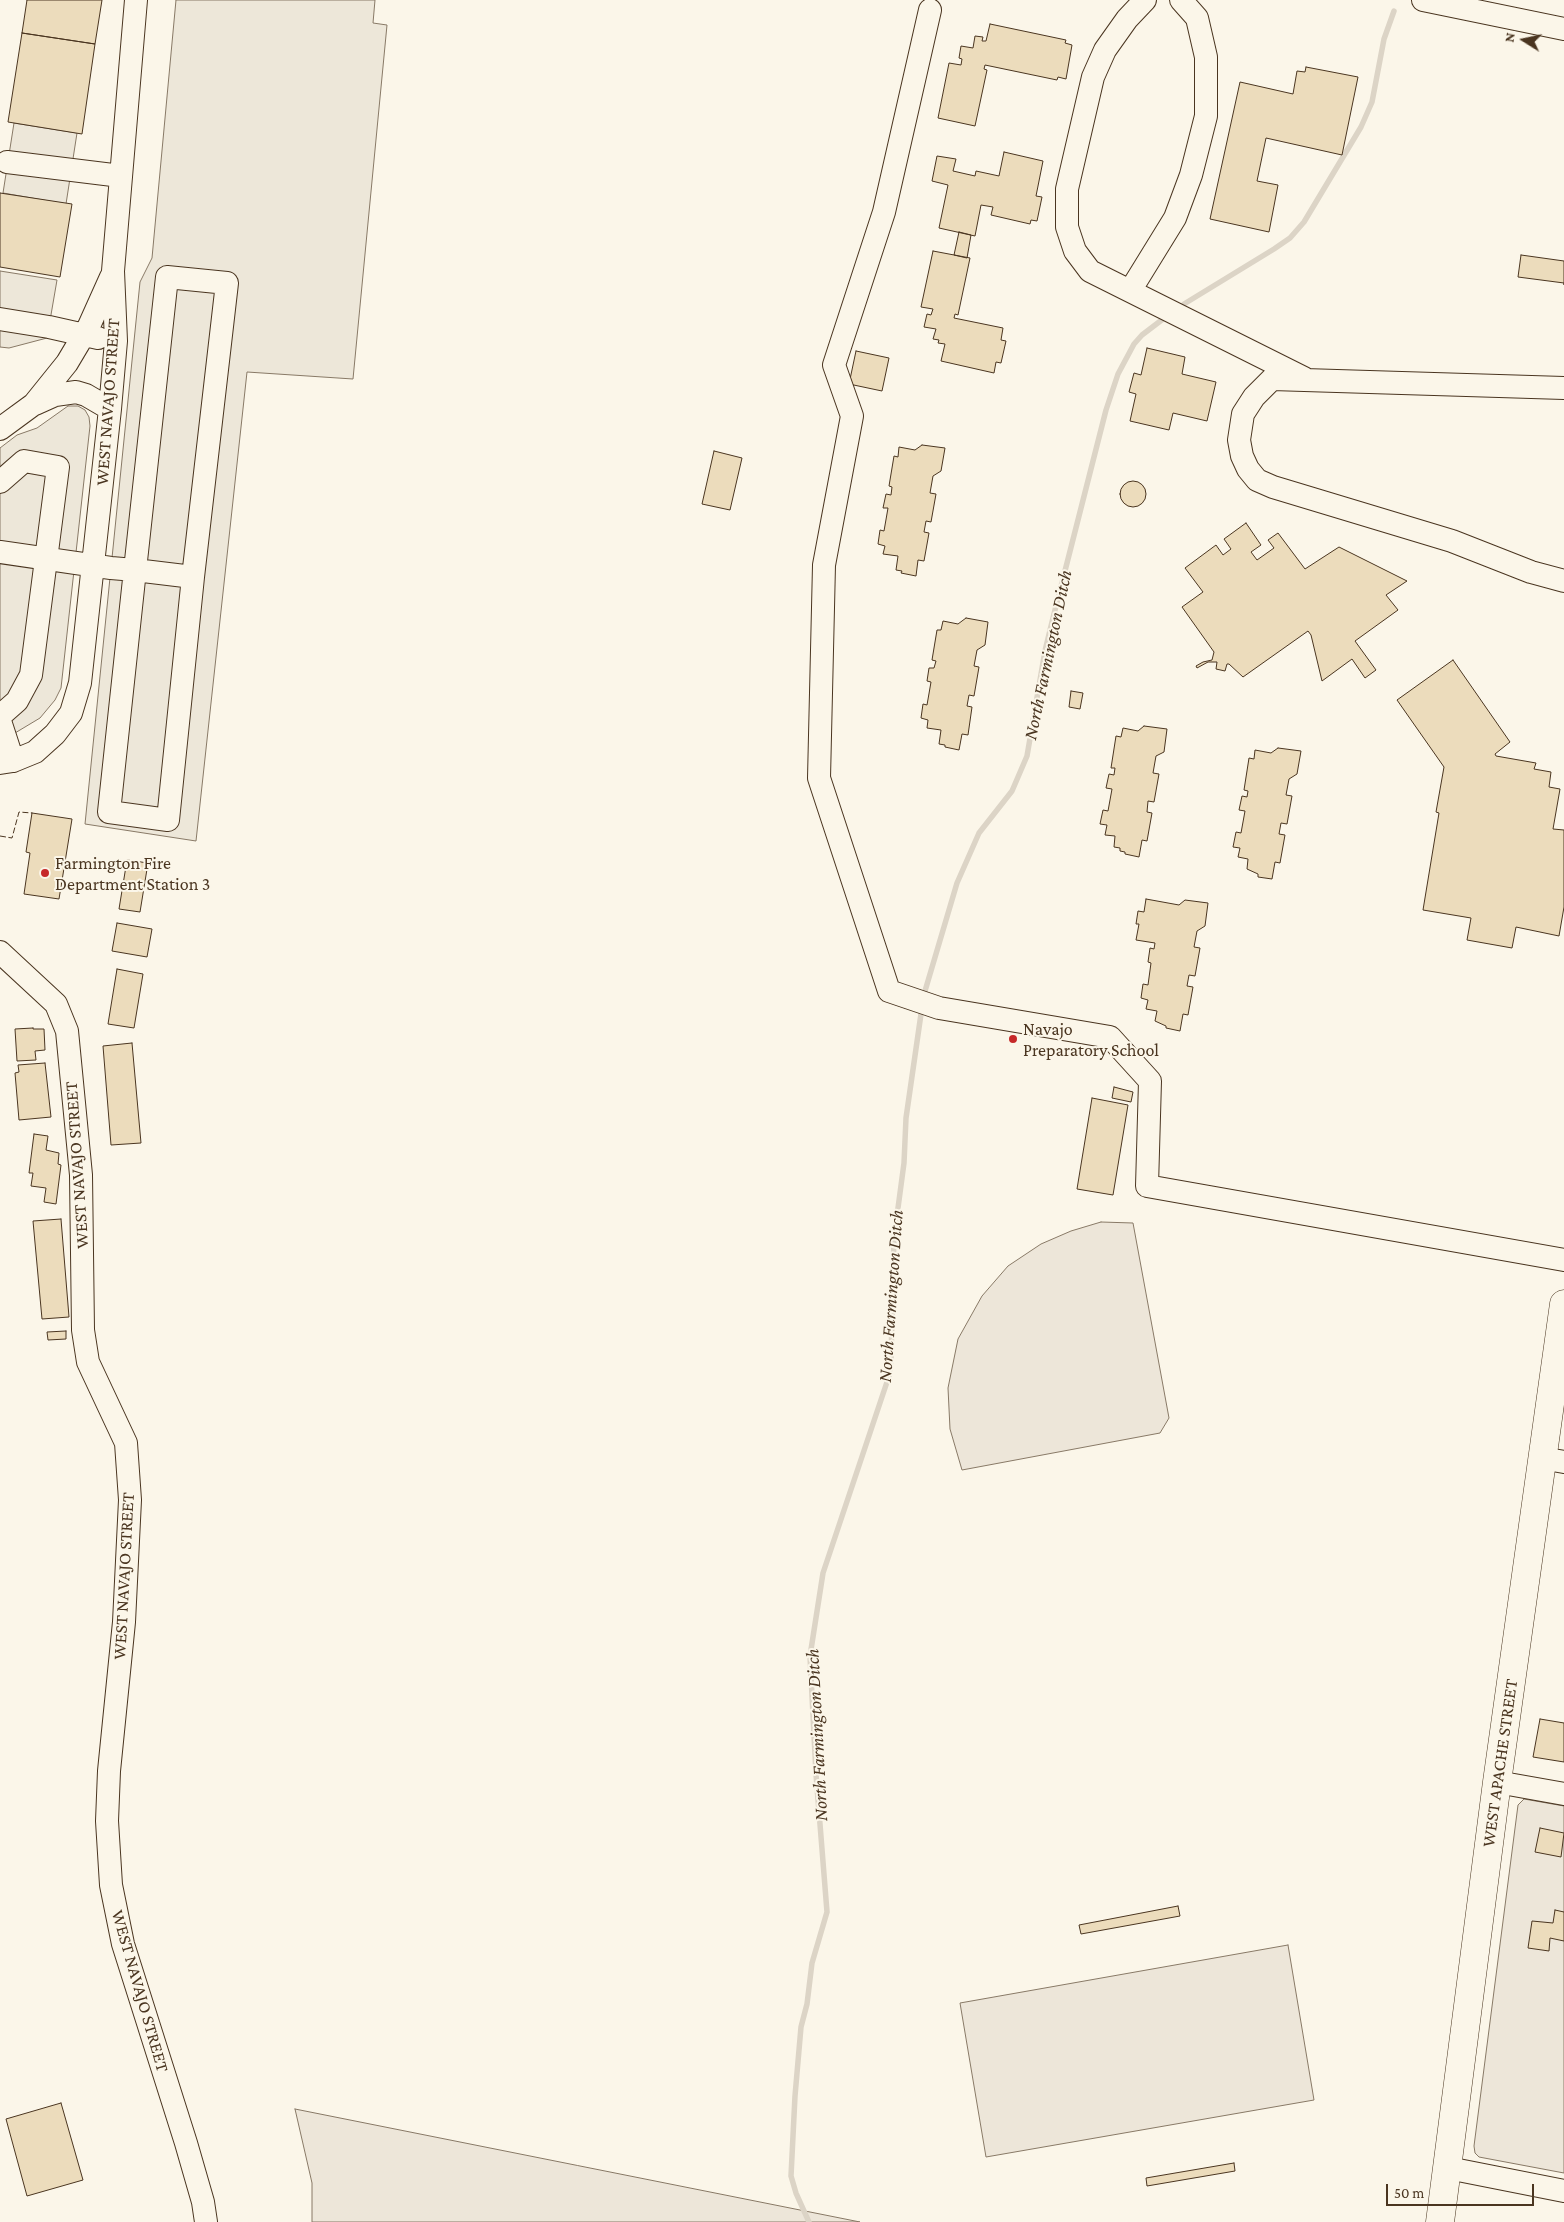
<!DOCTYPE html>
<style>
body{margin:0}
#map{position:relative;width:1564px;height:2222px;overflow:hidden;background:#fbf6e9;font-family:"Crimson Pro",serif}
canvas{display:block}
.north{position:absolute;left:1499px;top:15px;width:50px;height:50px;-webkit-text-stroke:4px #fbf6e9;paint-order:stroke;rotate:280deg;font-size:14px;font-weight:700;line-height:20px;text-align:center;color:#4a3520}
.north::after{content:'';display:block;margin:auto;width:18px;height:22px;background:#4a3520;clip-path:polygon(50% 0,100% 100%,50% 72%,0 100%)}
.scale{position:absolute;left:1386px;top:2184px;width:148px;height:22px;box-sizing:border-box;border:2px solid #4a3520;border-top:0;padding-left:6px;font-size:15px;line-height:18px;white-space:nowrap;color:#4a3520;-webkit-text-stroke:4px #fbf6e9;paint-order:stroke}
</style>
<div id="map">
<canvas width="1564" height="2222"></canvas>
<div class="north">N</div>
<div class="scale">50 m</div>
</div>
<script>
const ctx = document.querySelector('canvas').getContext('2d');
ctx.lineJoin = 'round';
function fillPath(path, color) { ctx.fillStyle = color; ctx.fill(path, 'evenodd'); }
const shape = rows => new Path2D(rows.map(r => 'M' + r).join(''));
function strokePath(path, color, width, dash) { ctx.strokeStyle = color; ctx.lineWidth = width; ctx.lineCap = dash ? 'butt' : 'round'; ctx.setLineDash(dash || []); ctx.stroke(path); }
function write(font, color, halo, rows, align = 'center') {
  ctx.font = font + ' "Crimson Pro",serif'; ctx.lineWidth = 4; ctx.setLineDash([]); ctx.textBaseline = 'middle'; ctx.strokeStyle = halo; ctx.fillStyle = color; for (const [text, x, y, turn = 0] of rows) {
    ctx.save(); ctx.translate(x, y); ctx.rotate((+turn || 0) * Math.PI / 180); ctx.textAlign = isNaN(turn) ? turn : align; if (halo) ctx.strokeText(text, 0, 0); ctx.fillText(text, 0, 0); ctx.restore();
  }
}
const green = shape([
 [1101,1222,1133,1223,1169,1418,1160,1433,962,1470,950,1429,948,1388,958,1339,982,1296,1008,1266,1041,1244,1071,1231,1101,1222],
 [1524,1799,1564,1806,1564,2173,1479,2157,1475,2153,1474,2146,1518,1805,1524,1799],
 [1288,1945,1314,2100,986,2157,960,2003,1288,1945],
 [295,2109,860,2222,312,2222,312,2183,295,2109]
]);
const parking = shape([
 [176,0,375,0,373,23,387,25,353,379,247,372,196,841,85,824,140,282,152,258,176,0],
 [14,123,77,133,66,204,3,193,14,123],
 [0,271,57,280,47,338,9,348,0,347,0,271],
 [68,406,78,406,85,410,89,417,90,426,61,688,55,700,40,718,0,742,0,448,17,435,37,428,68,406]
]);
const stream = shape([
 [1184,304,1274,249,1290,238,1304,222,1361,127,1372,102,1384,39,1394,11],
 [925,991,957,883,979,833,1012,791,1027,756,1045,651,1054,614,1106,410,1118,374,1134,344,1142,335,1163,319],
 [809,2222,796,2193,791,2176,795,2096,801,2027,807,2004,812,1963,827,1912,816,1774,810,1656,823,1573,889,1376,891,1359,894,1238,904,1163,906,1118,921,1014]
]);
const building = shape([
 [27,0,102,0,95,44,22,33,27,0],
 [990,24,1066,40,1065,43,1072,45,1066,79,1058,77,1057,80,985,65,984,69,987,70,975,126,938,118,949,63,961,65,962,59,959,58,961,46,973,48,975,36,983,37,982,41,986,41,990,24],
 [22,33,95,44,82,134,8,122,22,33],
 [1306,67,1358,77,1342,155,1266,138,1257,181,1278,185,1269,232,1210,219,1240,82,1293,94,1297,71,1305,72,1306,67],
 [1004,152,1043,161,1036,196,1042,197,1037,221,1031,220,1030,224,991,215,993,207,981,205,975,236,939,228,948,185,932,181,937,156,956,159,953,171,975,176,976,171,999,176,1004,152],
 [0,193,72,204,60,277,0,267,0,193],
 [959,232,971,235,967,258,954,255,959,232],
 [933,251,970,258,958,315,955,314,954,318,1003,328,1001,340,1006,341,1001,363,996,362,994,373,941,361,945,344,938,343,939,340,933,339,936,329,924,327,927,314,931,315,933,309,921,307,933,251],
 [1521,255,1564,261,1564,285,1564,283,1518,277,1521,255],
 [1147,348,1185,357,1182,374,1216,382,1207,421,1173,413,1169,430,1130,421,1136,394,1129,392,1134,373,1141,375,1147,348],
 [856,351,889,358,882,391,849,384,856,351],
 [922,445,945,448,941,471,933,476,930,493,936,494,931,522,926,521,924,532,929,533,924,561,918,560,916,576,901,573,902,571,896,570,898,556,883,554,885,546,878,544,880,530,884,531,888,508,883,508,886,494,891,495,892,487,889,486,894,456,898,457,899,447,915,450,922,445],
 [714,451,742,458,730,510,702,504,714,451],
 '1120 494a13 13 0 1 1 26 0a13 13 0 1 1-26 0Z',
 [1246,523,1261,545,1251,552,1257,560,1274,548,1268,540,1278,533,1305,569,1339,547,1407,581,1386,595,1398,610,1355,641,1376,670,1365,678,1352,659,1322,681,1311,635,1308,631,1243,677,1229,664,1227,664,1225,671,1216,669,1217,662,1208,662,1197,668,1196,666,1203,662,1212,660,1214,652,1182,607,1203,592,1185,568,1216,545,1223,555,1231,549,1224,539,1246,523],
 [966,618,988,622,985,645,977,650,974,666,979,667,974,696,969,695,967,706,972,707,968,735,962,734,959,750,945,747,945,745,939,744,941,730,927,728,928,720,921,718,923,704,927,705,931,682,927,681,929,668,934,668,936,661,932,660,937,630,941,630,943,621,958,624,966,618],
 [1453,660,1510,742,1495,754,1496,756,1536,763,1534,769,1551,772,1549,787,1560,789,1553,829,1564,830,1564,907,1559,936,1516,927,1512,948,1467,940,1471,918,1423,910,1439,813,1436,812,1444,767,1397,700,1453,660],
 [1071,691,1083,693,1080,709,1069,707,1071,691],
 [1144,726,1167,729,1164,752,1156,756,1153,773,1159,774,1154,802,1148,801,1147,812,1152,813,1147,841,1142,840,1139,857,1125,854,1125,852,1120,851,1120,848,1114,847,1115,836,1105,835,1107,825,1100,824,1103,810,1108,811,1112,789,1106,788,1109,774,1114,775,1115,768,1111,768,1116,736,1121,737,1123,728,1138,731,1144,726],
 [1278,748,1301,751,1297,774,1289,779,1286,795,1292,796,1287,824,1281,823,1279,834,1285,835,1280,863,1275,862,1272,879,1258,877,1258,874,1247,869,1248,859,1238,857,1240,848,1233,847,1236,832,1241,833,1245,811,1239,810,1242,796,1247,797,1248,791,1244,790,1249,758,1254,759,1255,750,1271,753,1278,748],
 [32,813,72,819,59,899,24,894,30,853,26,852,32,813],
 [127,860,148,863,140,912,119,909,127,860],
 [1146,899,1179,905,1185,900,1208,903,1205,926,1197,931,1194,947,1200,948,1195,976,1189,975,1187,986,1193,987,1188,1015,1183,1014,1180,1031,1166,1028,1166,1026,1155,1021,1157,1011,1146,1009,1148,1000,1141,998,1143,984,1148,985,1151,963,1148,962,1150,948,1154,949,1155,943,1136,940,1139,924,1136,924,1138,911,1144,912,1146,899],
 [117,923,152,929,147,957,112,951,117,923],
 [117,969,143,974,134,1028,108,1024,117,969],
 [33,1028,33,1029,44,1029,45,1050,35,1051,36,1060,17,1061,15,1029,33,1028],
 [132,1043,141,1143,111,1145,103,1046,132,1043],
 [45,1063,51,1117,19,1120,15,1073,19,1072,18,1065,45,1063],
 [1114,1087,1133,1092,1131,1102,1112,1098,1114,1087],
 [1092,1098,1128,1105,1113,1195,1077,1189,1092,1098],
 [34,1134,48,1136,46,1150,59,1153,58,1164,61,1165,56,1204,44,1202,46,1188,31,1186,33,1173,29,1173,34,1134],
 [61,1219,69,1317,42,1319,33,1221,61,1219],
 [66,1331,66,1339,48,1340,47,1332,66,1331],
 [1540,1719,1564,1723,1564,1762,1533,1757,1540,1719],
 [1540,1828,1564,1833,1561,1857,1535,1852,1540,1828],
 [1178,1906,1180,1916,1081,1934,1079,1925,1178,1906],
 [1555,1910,1564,1912,1564,1941,1550,1938,1549,1951,1528,1948,1532,1921,1553,1923,1555,1910],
 [61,2103,83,2180,27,2196,6,2119,61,2103],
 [1234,2163,1235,2171,1147,2186,1146,2178,1234,2163]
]);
const minor = shape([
 [1145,0,1127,19,1105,50,1093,77,1067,189,1067,227,1075,251,1090,271,1304,378],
 [1423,0,1564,29],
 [930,10,884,212,834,365,852,416,824,565,819,778,889,991,939,1008,1110,1037,1150,1081,1147,1186,1564,1260],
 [7,162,121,176],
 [1130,291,1175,218,1191,175,1206,116,1206,57,1197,18,1181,0],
 [0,319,49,327,98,338],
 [1564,388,1272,379,1254,397,1243,414,1239,440,1242,456,1248,469,1257,480,1273,487,1452,541,1531,572,1564,581],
 [35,404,55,395,76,392,86,395,110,409],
 [0,429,34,404,67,363,89,326,111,277],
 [0,482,24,461,58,467,31,675,17,701,0,716],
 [0,552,76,563,111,568,135,570,193,577,227,283,167,277,135,570,109,812,168,820,193,577],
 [0,721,13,761],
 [0,763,13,761,35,752,55,734,71,713,80,683,110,409,116,341,113,271,136,0],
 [0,952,56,1004,67,1031,81,1175,83,1330,88,1362,126,1443,130,1500,124,1622,109,1771,107,1821,111,1885,123,1944,186,2143,203,2202,206,2222],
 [1541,1458,1564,1462],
 [1497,1782,1564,1794],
 [1448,2168,1564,2191]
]);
const major = shape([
 [1440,2222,1497,1782,1564,1304]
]);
const fence = shape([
 [0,836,12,838,19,812,32,813]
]);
const markers = [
 [45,873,5,"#c62828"],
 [1013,1039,5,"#c62828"]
];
const streetNames = [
 ["WEST NAVAJO STREET",108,402,-86],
 ["WEST NAVAJO STREET",77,1165,-94],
 ["WEST NAVAJO STREET",124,1576,-87],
 ["WEST APACHE STREET",1500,1763,-82],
 ["WEST NAVAJO STREET",140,1991,74]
];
const poiNames = [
 ["Farmington Fire",55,863],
 ["Department Station 3",55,884],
 ["Navajo",1023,1029],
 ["Preparatory School",1023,1050]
];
const waterNames = [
 ["North Farmington Ditch",1048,655,-78],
 ["North Farmington Ditch",891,1296,-86],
 ["North Farmington Ditch",817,1735,-93]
];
fillPath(green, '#ede6d9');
strokePath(green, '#887966', 1);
fillPath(parking, '#ede7d9');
strokePath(parking, '#887966', 1);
strokePath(stream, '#dcd4c6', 5.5);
fillPath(building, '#ecdcbc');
strokePath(building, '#4a3520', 1);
strokePath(minor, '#4a3520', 24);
strokePath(major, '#4a3520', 29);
strokePath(minor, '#fbf6e9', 22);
strokePath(major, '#fbf6e9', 28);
strokePath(fence, '#4a3520', 1, [6, 2.5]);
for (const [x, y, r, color] of markers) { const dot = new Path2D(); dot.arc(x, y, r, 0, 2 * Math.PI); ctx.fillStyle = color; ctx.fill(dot); strokePath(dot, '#fbf6e9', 2); }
write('18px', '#4a3520', '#fbf6e9', streetNames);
write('18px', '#4a3520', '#fbf6e9', poiNames, 'left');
write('italic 19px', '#4a3520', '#fbf6e9', waterNames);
</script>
